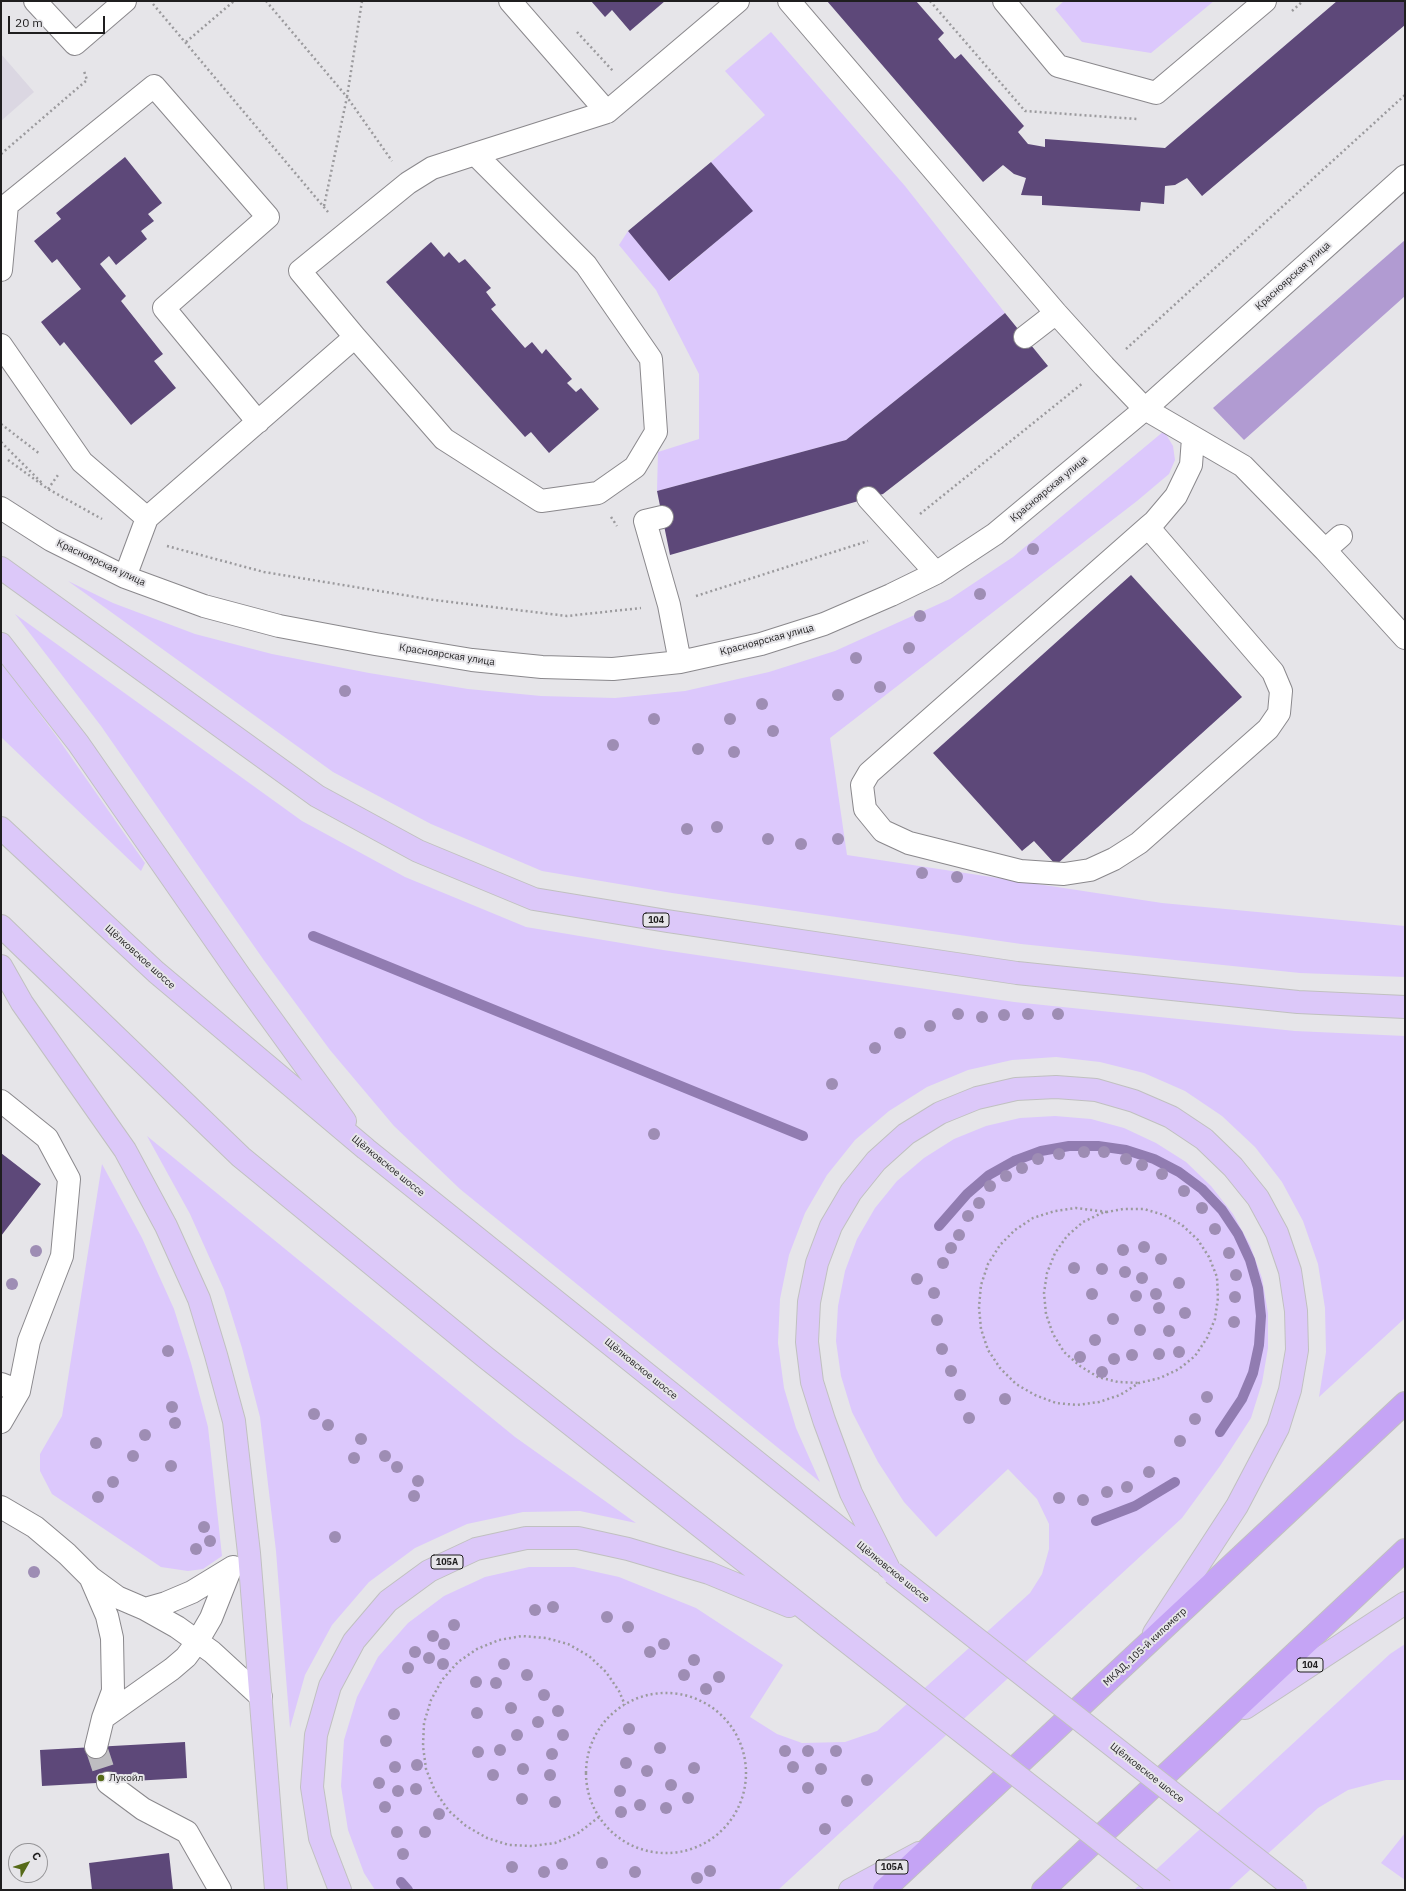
<!DOCTYPE html>
<meta charset="utf-8">
<style>
body{margin:0}
#map{position:relative;width:1406px;height:1891px;overflow:hidden;background:#e6e5e9;font-family:"IBM Plex Sans",sans-serif}
canvas{display:block}
.frame{position:absolute;inset:0;border:2px solid #1f1e1f;pointer-events:none}
.north{position:absolute;left:8px;top:1843px;width:40px;height:40px;box-sizing:border-box;background:#e6e5e9;border:1px solid #969598;border-radius:50%;rotate:51deg;font-size:11px;font-weight:700;line-height:16px;text-align:center;color:#1f1e1f}
.north::after{content:'';display:block;margin:auto;width:14px;height:18px;background:#566a18;clip-path:polygon(50% 0,100% 100%,50% 72%,0 100%)}
.scale{position:absolute;left:8px;top:16px;width:97px;height:18px;box-sizing:border-box;border:2px solid #1f1e1f;border-top:0;padding-left:5px;font-size:12px;line-height:14px;white-space:nowrap;color:#1f1e1f;-webkit-text-stroke:3px #e6e5e9;paint-order:stroke}
</style>
<div id="map">
<canvas width="1406" height="1891"></canvas>
<div class="frame"></div>
<div class="north">С</div>
<div class="scale">20 m</div>
</div>
<script>
const ctx = document.querySelector('canvas').getContext('2d');
ctx.lineJoin = 'round';
function fillPath(path, color) { ctx.fillStyle = color; ctx.fill(path, 'evenodd'); }
const shape = rows => new Path2D(rows.map(r => 'M' + r).join(''));
function strokePath(path, color, width, dash) { ctx.strokeStyle = color; ctx.lineWidth = width; ctx.lineCap = dash ? 'butt' : 'round'; ctx.setLineDash(dash || []); ctx.stroke(path); }
function write(font, color, halo, rows, align = 'center') {
  ctx.font = font + ' "IBM Plex Sans",sans-serif'; ctx.lineWidth = 4; ctx.setLineDash([]); ctx.textBaseline = 'middle'; ctx.strokeStyle = halo; ctx.fillStyle = color; for (const [text, x, y, turn = 0] of rows) {
    ctx.save(); ctx.translate(x, y); ctx.rotate((+turn || 0) * Math.PI / 180); ctx.textAlign = isNaN(turn) ? turn : align; if (halo) ctx.strokeText(text, 0, 0); ctx.fillText(text, 0, 0); ctx.restore();
  }
}
const built = shape([
 [1,54,34,92,1,121]
]);
const green = shape([
 [1064,1,1214,1,1151,53,1082,42,1055,9],
 [771,32,905,186,1005,313,846,440,657,491,658,452,699,439,699,374,656,290,619,245,628,231,670,281,752,211,711,162,765,115,725,71],
 [1164,431,1173,446,1175,460,1169,474,1137,501,830,738,847,855,1162,903,1405,926,1405,977,1300,973,1021,944,672,893,542,871,431,824,333,772,68,581,113,603,195,634,272,654,369,673,468,689,541,696,615,698,685,691,769,672,835,651,950,599,1013,557],
 [15,614,302,821,405,877,526,927,663,950,1014,1002,1295,1031,1405,1036,1405,1318,1319,1397,1326,1352,1325,1308,1318,1264,1303,1221,1282,1182,1255,1147,1222,1116,1185,1091,1144,1073,1100,1062,1056,1057,1012,1060,968,1070,927,1087,889,1111,855,1140,827,1175,805,1213,789,1255,780,1299,778,1343,784,1388,796,1428,820,1482,460,1189,394,1126,330,1050,263,959,101,726],
 [1,662,57,737,145,863,141,871,1,737],
 [1055,1116,1091,1119,1124,1128,1156,1143,1186,1162,1211,1186,1233,1214,1250,1245,1262,1278,1268,1313,1268,1348,1262,1383,1251,1418,1220,1466,1182,1518,778,1890,375,1890,364,1873,348,1830,341,1786,344,1740,357,1697,378,1657,408,1623,444,1596,485,1577,529,1567,574,1567,619,1577,696,1608,783,1665,750,1717,777,1734,802,1743,845,1742,877,1731,1030,1593,1042,1574,1049,1549,1049,1524,1037,1499,1008,1469,936,1537,904,1502,878,1462,852,1412,841,1376,836,1341,838,1306,845,1271,857,1239,875,1208,897,1181,924,1158,954,1139,986,1126,1020,1118],
 [147,1136,515,1437,636,1523,580,1511,523,1512,467,1524,415,1548,369,1582,332,1625,305,1675,290,1728,276,1551,260,1417,242,1348,224,1290,190,1214],
 [102,1164,142,1238,174,1309,191,1363,208,1427,222,1556,203,1569,188,1571,161,1567,52,1494,40,1471,40,1454,62,1416],
 [1405,1644,1405,1780,1386,1780,1348,1790,1318,1808,1228,1890,1134,1890,1390,1654],
 [1405,1833,1405,1880,1381,1863]
]);
const forest = shape([
 [1405,240,1405,296,1244,440,1213,408]
]);
const stream = shape([
 [313,936,803,1136],
 [939,1226,967,1194,989,1175,1014,1161,1041,1151,1069,1146,1098,1146,1126,1150,1154,1159,1179,1172,1202,1189,1222,1210,1238,1234,1250,1260,1258,1288,1261,1316,1259,1345,1253,1373,1242,1399,1220,1432],
 [1096,1521,1135,1506,1175,1482],
 [401,1882,408,1890]
]);
const building = shape([
 [591,1,665,1,630,31,612,10,605,17],
 [827,1,916,1,944,33,938,39,955,59,961,54,1024,126,1018,132,1028,144,1045,147,1045,139,1165,148,1337,1,1405,1,1405,25,1202,196,1187,178,1175,185,1165,186,1164,204,1141,202,1140,211,1042,205,1042,196,1021,195,1026,178,1014,174,1003,165,983,182],
 [125,157,162,203,148,214,154,221,141,231,147,239,116,265,109,256,100,264,126,296,121,301,163,354,154,361,176,388,131,425,64,342,60,346,41,322,81,289,57,259,52,263,34,241,61,219,56,213],
 [711,162,753,211,669,281,628,231],
 [431,242,444,257,449,252,459,263,465,259,491,288,486,292,496,305,491,309,525,348,532,342,542,354,546,349,572,379,567,383,576,392,581,388,599,409,549,453,531,432,525,437,386,282],
 [1005,313,1048,366,883,494,670,555,657,491,846,440],
 [1131,575,1242,697,1056,865,1034,841,1022,851,933,753],
 [1,1153,41,1184,1,1236],
 [185,1742,187,1778,42,1786,40,1750],
 [169,1853,173,1890,92,1890,89,1863]
]);
const minorTunnel = shape([
 [96,1747,108,1783]
]);
const path = shape([
 [266,1,347,97,324,206],
 [362,1,347,97,392,161],
 [930,1,1025,111,1137,119],
 [153,4,328,212],
 [1292,11,1303,1],
 [577,32,613,71],
 [186,42,234,1],
 [1,154,87,80,84,71],
 [1126,349,1405,95],
 [1,424,40,454],
 [1,442,42,483],
 [8,460,48,489,102,519],
 [48,489,58,475],
 [920,514,1083,383],
 [611,517,617,526],
 [167,546,264,572,434,600,567,616,641,608],
 [696,596,868,541],
 [1107,1212,1076,1208,1055,1211,1033,1218,1015,1230,1000,1245,988,1264,981,1285,979,1307,981,1329,988,1350,1000,1368,1016,1384,1035,1395,1056,1403,1077,1405,1099,1402,1120,1395,1139,1383,1160,1378,1179,1369,1195,1356,1207,1338,1215,1319,1218,1298,1217,1277,1209,1257,1198,1240,1182,1225,1164,1215,1144,1209,1123,1209,1107,1212,1102,1213,1083,1222,1067,1236,1055,1253,1047,1273,1044,1293,1046,1314,1053,1334,1064,1352,1080,1366,1098,1377,1118,1382,1139,1383],
 '586 1773a80 80 0 1 1 160 0a80 80 0 1 1-160 0Z',
 [599,1817,577,1834,555,1843,532,1846,509,1845,487,1838,466,1826,449,1811,435,1791,426,1769,423,1746,424,1723,431,1700,442,1680,458,1662,477,1649,499,1640,522,1636,546,1638,568,1644,589,1656,606,1672,619,1691,625,1705]
]);
const minor = shape([
 [35,1,75,44,125,1],
 [510,1,607,112,738,1],
 [789,1,1056,313,1104,366,1145,409,1243,466,1325,550,1405,638],
 [1004,1,1058,66,1156,93,1265,1],
 [475,154,586,265,651,359,656,432,635,467,598,493,541,501,444,439,355,337,300,271,408,183,432,168,475,154],
 [475,154,607,112],
 [1,270,7,205,154,86,268,217,164,308,258,422],
 [1025,337,1056,313],
 [1,345,82,462,147,518],
 [868,498,936,573],
 [1,508,51,540,125,577,204,606,279,626,375,644,472,660,542,667,613,669,680,662,761,644,824,624,891,595,936,573,995,534,1145,409,1405,176],
 [662,517,645,521,669,605,680,662],
 [1148,527,1273,672,1281,691,1279,713,1268,729,1139,843,1114,859,1090,870,1064,874,1020,871,909,843,883,831,865,809,862,785,869,773,1148,527,1154,522,1176,496,1191,465,1193,438],
 [1325,550,1341,536],
 [125,577,147,518,355,337],
 [1,1101,47,1138,69,1179,62,1256,29,1341,19,1391,1,1422],
 [1,1384,19,1391],
 [1,1507,35,1527,67,1554,91,1578,117,1597,145,1609,177,1627,212,1652,261,1697],
 [91,1579,107,1616,112,1638,113,1691,103,1718],
 [145,1609,166,1603,192,1592,233,1567],
 [96,1747,103,1718,172,1669,186,1657,197,1642,211,1618,230,1570],
 [108,1783,143,1809,187,1832,220,1890]
]);
const major = shape([
 [1,568,317,796,418,851,534,899,667,921,1017,973,1298,1002,1405,1007],
 [1,644,78,743,240,976,345,1121],
 [1,828,156,972,366,1149,882,1562],
 [1,926,241,1157,485,1357,828,1627],
 [1,966,22,1003,125,1150,166,1226,199,1299,216,1355,234,1421,249,1553,276,1890],
 [888,1567,851,1493,824,1420,812,1382,807,1342,809,1302,817,1263,831,1226,851,1192,876,1161,906,1134,940,1113,977,1098,1016,1089,1056,1087,1096,1090,1134,1101,1171,1117,1204,1139,1233,1167,1258,1198,1277,1233,1290,1271,1296,1311,1297,1350,1290,1390,1278,1428,1237,1506,1154,1633],
 [1245,1708,1405,1603],
 [340,1890,320,1838,312,1787,316,1735,330,1686,354,1641,388,1601,429,1571,476,1549,526,1538,578,1538,628,1549,709,1573,789,1606],
 [850,1890,919,1853]
]);
const highway = shape([
 [884,1890,1405,1403],
 [1043,1890,1405,1550]
]);
const majorBridge = shape([
 [893,1573,1296,1890],
 [828,1627,1163,1890]
]);
const trees = [
 [1033,549],
 [980,594],
 [920,616],
 [909,648],
 [856,658],
 [880,687],
 [345,691],
 [838,695],
 [762,704],
 [654,719],
 [730,719],
 [773,731],
 [613,745],
 [698,749],
 [734,752],
 [717,827],
 [687,829],
 [768,839],
 [838,839],
 [801,844],
 [922,873],
 [957,877],
 [958,1014],
 [1028,1014],
 [1058,1014],
 [1004,1015],
 [982,1017],
 [930,1026],
 [900,1033],
 [875,1048],
 [832,1084],
 [654,1134],
 [1084,1152],
 [1104,1152],
 [1059,1154],
 [1038,1159],
 [1126,1159],
 [1142,1165],
 [1022,1168],
 [1162,1174],
 [1006,1176],
 [990,1186],
 [1184,1191],
 [979,1203],
 [1202,1208],
 [968,1216],
 [1215,1229],
 [959,1235],
 [1144,1247],
 [951,1248],
 [1123,1250],
 [36,1251],
 [1229,1253],
 [1161,1259],
 [943,1263],
 [1074,1268],
 [1102,1269],
 [1125,1272],
 [1236,1275],
 [1142,1278],
 [917,1279],
 [1179,1283],
 [12,1284],
 [934,1293],
 [1092,1294],
 [1156,1294],
 [1136,1296],
 [1235,1297],
 [1159,1308],
 [1185,1313],
 [1113,1319],
 [937,1320],
 [1234,1322],
 [1140,1330],
 [1169,1331],
 [1095,1340],
 [942,1349],
 [168,1351],
 [1179,1352],
 [1159,1354],
 [1132,1355],
 [1080,1357],
 [1114,1359],
 [951,1371],
 [1102,1372],
 [960,1395],
 [1207,1397],
 [1005,1399],
 [172,1407],
 [314,1414],
 [969,1418],
 [1195,1419],
 [175,1423],
 [328,1425],
 [145,1435],
 [361,1439],
 [1180,1441],
 [96,1443],
 [133,1456],
 [385,1456],
 [354,1458],
 [171,1466],
 [397,1467],
 [1149,1472],
 [418,1481],
 [113,1482],
 [1127,1487],
 [1107,1492],
 [414,1496],
 [98,1497],
 [1059,1498],
 [1083,1500],
 [204,1527],
 [335,1537],
 [210,1541],
 [196,1549],
 [34,1572],
 [553,1607],
 [535,1610],
 [607,1617],
 [454,1625],
 [628,1627],
 [433,1636],
 [444,1644],
 [664,1644],
 [415,1652],
 [650,1652],
 [429,1658],
 [694,1660],
 [443,1664],
 [504,1664],
 [408,1668],
 [527,1675],
 [684,1675],
 [719,1677],
 [476,1682],
 [496,1683],
 [706,1689],
 [544,1695],
 [511,1708],
 [558,1711],
 [477,1713],
 [394,1714],
 [538,1722],
 [629,1729],
 [517,1735],
 [563,1735],
 [386,1741],
 [660,1748],
 [500,1750],
 [785,1751],
 [808,1751],
 [836,1751],
 [478,1752],
 [552,1754],
 [626,1763],
 [417,1765],
 [395,1767],
 [793,1767],
 [694,1768],
 [523,1769],
 [821,1769],
 [647,1771],
 [493,1775],
 [550,1775],
 [867,1780],
 [379,1783],
 [671,1785],
 [808,1788],
 [416,1789],
 [398,1791],
 [620,1791],
 [688,1798],
 [522,1799],
 [847,1801],
 [555,1802],
 [640,1805],
 [385,1807],
 [666,1808],
 [621,1812],
 [439,1814],
 [825,1829],
 [397,1832],
 [425,1832],
 [403,1854],
 [602,1863],
 [562,1864],
 [512,1867],
 [710,1871],
 [544,1872],
 [635,1872],
 [697,1878]
];
const markers = [
 [101,1778,4,"#566a18"]
];
const shields = [
 [656,920,26],
 [447,1562,32],
 [1310,1665,26],
 [892,1867,32]
];
const shieldNames = [
 ["104",656,920],
 ["105A",447,1562],
 ["104",1310,1665],
 ["105A",892,1867]
];
const streetNames = [
 ["Красноярская улица",1293,276,-42],
 ["Красноярская улица",1049,489,-40],
 ["Красноярская улица",101,563,25],
 ["Красноярская улица",767,640,-15],
 ["Красноярская улица",447,655,9],
 ["Щёлковское шоссе",140,957,42],
 ["Щёлковское шоссе",388,1166,39],
 ["Щёлковское шоссе",641,1369,39],
 ["Щёлковское шоссе",893,1572,39],
 ["МКАД, 105-й километр",1145,1647,-43],
 ["Щёлковское шоссе",1147,1773,38]
];
const poiNames = [
 ["Лукойл",109,1778]
];
fillPath(built, '#dbd7e2');
fillPath(green, '#dcc8fc');
fillPath(forest, '#b19bd2');
strokePath(stream, '#917cb1', 10);
fillPath(building, '#5d4879');
strokePath(minorTunnel, '#bebdc1', 22, [22, 11]);
strokePath(minor, '#8a888c', 24);
strokePath(major, '#c0c0c0', 24);
strokePath(highway, '#c0c0c0', 24);
strokePath(path, '#9b9a9d', 2.5, [2, 3]);
strokePath(minor, '#fff', 22);
strokePath(major, '#dcc8f9', 22);
strokePath(highway, '#c5a4f5', 22);
strokePath(majorBridge, '#c0c0c0', 24, []);
strokePath(majorBridge, '#dcc8f9', 22);
ctx.fillStyle = '#9e8db4';
for (const [x, y] of trees) { ctx.beginPath(); ctx.arc(x, y, 6, 0, 2 * Math.PI); ctx.fill(); }
for (const [x, y, r, color] of markers) { const dot = new Path2D(); dot.arc(x, y, r, 0, 2 * Math.PI); ctx.fillStyle = color; ctx.fill(dot); strokePath(dot, '#e6e5e9', 1.5); }
for (const [x, y, w] of shields) { const box = new Path2D(); box.roundRect(x - w / 2, y - 7, w, 14, 3); ctx.fillStyle = '#e6e5e9'; ctx.fill(box); strokePath(box, '#1f1e1f', 1); }
write('bold 9px', '#1f1e1f', null, shieldNames);
write('10px', '#1f1e1f', '#e6e5e9', streetNames);
write('10px', '#1f1e1f', '#e6e5e9', poiNames, 'left');
</script>
